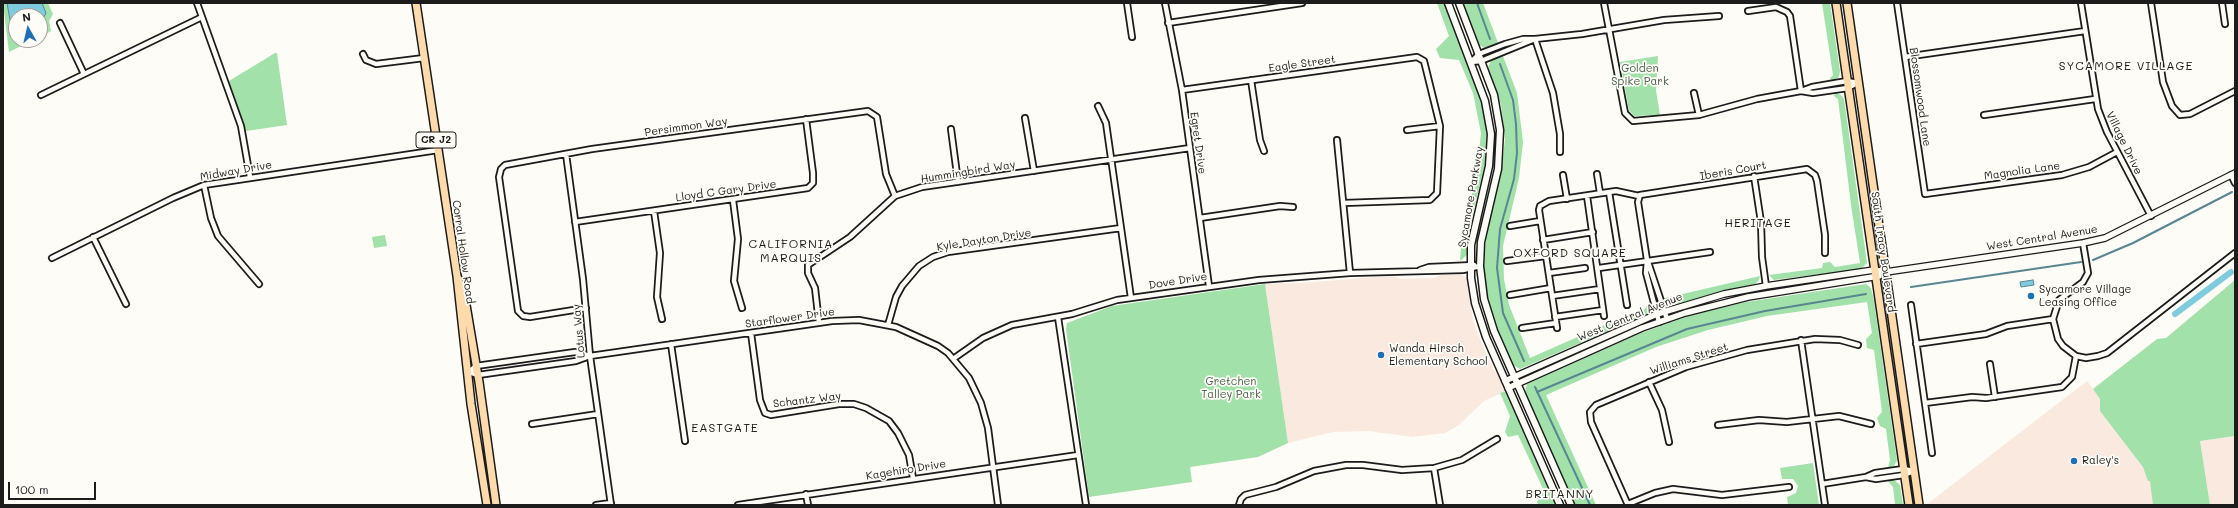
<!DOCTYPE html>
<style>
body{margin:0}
#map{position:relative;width:2238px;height:508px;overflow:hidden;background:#fdfcf7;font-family:Mali,sans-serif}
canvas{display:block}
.frame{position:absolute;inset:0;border:4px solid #1c1c1c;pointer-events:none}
.north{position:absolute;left:8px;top:8px;width:40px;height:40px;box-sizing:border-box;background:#fdfcf7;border:1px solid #a3a29f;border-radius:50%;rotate:352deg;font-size:11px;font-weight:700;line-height:16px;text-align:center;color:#1c1c1c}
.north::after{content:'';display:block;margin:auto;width:14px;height:18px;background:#1f6fb2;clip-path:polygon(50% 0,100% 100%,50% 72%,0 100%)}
.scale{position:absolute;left:8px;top:482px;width:88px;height:18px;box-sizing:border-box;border:2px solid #1c1c1c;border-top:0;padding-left:5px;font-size:12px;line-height:14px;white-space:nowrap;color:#1c1c1c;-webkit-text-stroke:3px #fdfcf7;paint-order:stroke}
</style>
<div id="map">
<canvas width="2238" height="508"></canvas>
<div class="frame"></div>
<div class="north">N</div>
<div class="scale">100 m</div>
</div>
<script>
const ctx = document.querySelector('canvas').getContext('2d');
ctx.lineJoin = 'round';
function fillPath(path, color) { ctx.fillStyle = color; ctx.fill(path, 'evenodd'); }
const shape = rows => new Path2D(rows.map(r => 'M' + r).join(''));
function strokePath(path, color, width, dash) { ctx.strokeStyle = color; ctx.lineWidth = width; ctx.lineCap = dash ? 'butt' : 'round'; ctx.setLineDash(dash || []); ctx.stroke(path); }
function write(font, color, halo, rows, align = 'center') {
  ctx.font = font + ' Mali,sans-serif'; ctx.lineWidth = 3.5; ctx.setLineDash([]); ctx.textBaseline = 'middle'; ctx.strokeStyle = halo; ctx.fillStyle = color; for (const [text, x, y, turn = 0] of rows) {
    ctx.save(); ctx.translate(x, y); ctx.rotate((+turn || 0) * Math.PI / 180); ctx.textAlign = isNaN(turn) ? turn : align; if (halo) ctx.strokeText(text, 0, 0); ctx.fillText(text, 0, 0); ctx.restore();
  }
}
const built = shape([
 [1462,274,1467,279,1473,320,1478,334,1493,369,1499,375,1506,391,1484,401,1459,425,1445,433,1413,437,1368,431,1333,432,1288,443,1265,284,1301,283,1375,277,1393,276,1401,279,1434,278,1441,275],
 [2087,381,2149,463,2154,505,1926,505],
 [2235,436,2235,505,2210,505,2200,441]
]);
const green = shape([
 [3,3,48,3,53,14,49,21,51,31,40,37,40,16,16,16,16,40,33,40,9,52],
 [1437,3,1444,3,1481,99,1487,131,1485,164,1472,217,1467,255,1460,261,1462,234,1477,172,1481,133,1473,93,1459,60,1440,58,1436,49,1449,36],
 [1463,3,1483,3,1498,43,1485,48,1479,45],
 [1822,3,1830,3,1840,71,1839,77,1833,81,1831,81,1830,78,1833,75],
 [275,53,277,53,287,125,246,131,229,81],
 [1503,56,1517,93,1523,142,1519,178,1503,246,1504,279,1509,305,1530,358,1634,312,1643,311,1649,303,1650,307,1649,313,1645,315,1520,369,1513,365,1496,326,1489,305,1484,274,1486,232,1501,174,1505,139,1501,105,1488,67,1491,61],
 [1658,56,1656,90,1660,115,1634,116,1629,110,1620,62],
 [1835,93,1841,95,1844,99,1867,263,1861,269,1774,280,1769,275,1822,268,1823,263,1830,262,1835,267,1860,263,1851,205,1838,99,1834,96],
 [385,235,387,246,374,248,372,237],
 [1760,276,1759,280,1755,284,1718,292,1672,306,1665,304,1661,299],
 [2235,280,2235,436,2200,441,2210,505,2153,505,2150,481,2148,481,2143,467,2100,411,2100,399,2093,389,2157,339,2166,338],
 [1265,284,1288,443,1258,457,1190,467,1192,482,1089,497,1066,329,1067,323,1112,306],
 [1866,284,1871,288,1874,301,1897,460,1894,466,1888,468,1890,460,1886,429,1880,426,1877,418,1882,412,1874,350,1867,348,1866,339,1872,333,1867,302,1767,316,1708,330,1656,347,1546,395,1596,505,1575,505,1525,392,1527,384,1641,333,1691,315,1746,302],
 [1506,391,1556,505,1538,505,1537,502,1544,491,1532,465,1518,435,1508,437,1505,432,1510,416,1500,393],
 [1813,463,1819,505,1788,505,1787,497,1796,493,1798,486,1793,479,1782,479,1780,468],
 [1894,480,1900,485,1903,505,1895,505,1893,487,1888,481]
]);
const water = shape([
 [7,3,42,3,46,13,43,19,44,29,40,32,40,16,16,16,16,40,22,40,15,41,13,37,7,3],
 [2033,280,2034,285,2021,287,2020,282,2033,280]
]);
const stream = shape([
 [1477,3,1490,39],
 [1500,64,1513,100,1516,124,1517,153,1514,179,1500,229,1497,268,1503,313,1524,361],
 [2093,260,2133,243,2232,192],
 [1911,287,2081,262],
 [1535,387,1590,505],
 [1537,392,1687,329,1765,311,1866,294]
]);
const canal = shape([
 [2175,314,2231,272]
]);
const minor = shape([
 [197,3,241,126,250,177],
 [1127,3,1132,37],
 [1165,3,1182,90,1209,286],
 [1604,3,1625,113,1633,121,1699,115,1757,99,1801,91,1812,87,1847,81,1858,83],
 [1897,3,1925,194,2062,175,2089,167,2117,152],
 [2081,3,2098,109,2107,132,2151,216],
 [2151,3,2163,82,2172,106,2180,115,2190,114,2235,91],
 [2222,3,2225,24],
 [1748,11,1776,7,1787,12,1790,16,1801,91],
 [60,23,84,74],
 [1168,23,1302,3],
 [1535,39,1553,93,1560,134,1560,152],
 [363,54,366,60,376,64,424,58],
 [1905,57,2085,31],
 [1471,62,1481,61,1535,39,1582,34,1664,20,1719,16],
 [1471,62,1479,54,1505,44,1523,39,1534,39],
 [1251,80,1260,140,1264,151],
 [1182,90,1417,57,1424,61,1440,126,1437,193,1430,200,1344,203],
 [1801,91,1813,93,1848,88,1857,83],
 [1694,93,1699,115],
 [41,95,202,17],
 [1098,106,1106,123,1131,298],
 [1984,115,2095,99],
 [1025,118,1034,171],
 [951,129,958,182],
 [1407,130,1440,126],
 [1337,140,1350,273],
 [566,154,583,279,590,356,611,505],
 [1597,174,1600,193],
 [1563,175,1567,199],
 [2231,175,2235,183],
 [1754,176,1761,222,1762,257,1766,286],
 [204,185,211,218,218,236,259,284],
 [1609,192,1627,305],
 [1587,196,1604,316],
 [733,200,738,239,734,281,742,308],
 [654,211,660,253,657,297,662,319],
 [1200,218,1280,206,1293,207],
 [575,222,808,188,813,183,813,173,806,119],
 [1510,226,1540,221],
 [93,237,126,304],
 [1543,240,1593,232],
 [2083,243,2088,273,2083,282,2059,300,2053,319,2058,339,2063,346,2076,356,2086,358,2098,356,2107,353,2235,253],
 [52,258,173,198,204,185,438,150],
 [1507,261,1546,256],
 [1648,262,1667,319],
 [1599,268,1710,252],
 [1420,270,1429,267,1474,265],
 [1549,273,1585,268],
 [1510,295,1551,288],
 [1552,296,1600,289],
 [1911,305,1932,453],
 [586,308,530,317,523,316,518,311,499,177,501,169,505,165,592,149,868,111,877,117,886,174,895,196],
 [1058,317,1086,505],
 [1555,317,1603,310],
 [1659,322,1646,273,1647,260,1638,202,1640,195,1807,169,1815,175,1817,181,1825,235,1825,253],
 [819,323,815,288,808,273,808,265,850,237,895,196,922,187,1190,148],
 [888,325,896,297,902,286,919,266,933,257,948,252,1121,228],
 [1522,328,1556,323],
 [1557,328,1539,210,1540,206,1549,201,1616,191,1639,196],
 [751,333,760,400,765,413,771,415,839,404,854,404,866,408,889,421,898,433,909,455,913,478],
 [1801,340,1825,505],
 [671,344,685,441],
 [1916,344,1986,334,2007,326,2053,319],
 [953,359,983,338,1012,325,1072,314,1117,300,1259,280,1350,273,1463,270,1480,266],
 [1990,364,1995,397],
 [469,372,476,366,575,352,590,356,832,321,859,320,896,327,938,346,948,353,969,378,981,403,988,428,998,505],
 [469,372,478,375,576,361,590,356],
 [1649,382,1662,410,1669,442],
 [1925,403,1972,397,1986,398,2062,387,2072,377,2076,356],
 [532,424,598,414],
 [1718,425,1759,420,1787,422,1839,416,1871,424],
 [1434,468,1440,505],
 [1866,477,1876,479,1904,475,1914,471],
 [1822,484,1866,477,1875,473,1903,469,1914,471],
 [806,494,808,505],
 [1628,504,1655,493,1673,489,1722,495,1789,487],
 [596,505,611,503],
 [738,505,1078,455],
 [1239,505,1241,499,1245,495,1276,487,1314,471,1346,465,1363,465,1402,470,1434,468,1462,460,1497,439],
 [1628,505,1591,422,1590,412,1596,405,1686,367,1747,350,1815,339,1840,340,1858,345]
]);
const tertiary = shape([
 [1505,381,1657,314,1724,294,1766,286,1874,270,1886,272,2083,243,2105,238,2235,173],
 [1508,388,1642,328,1685,313,1748,297,1879,276]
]);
const secondary = shape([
 [1448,3,1485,101,1491,134,1489,166,1471,245,1471,278,1475,303,1486,337,1560,505],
 [1459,3,1494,95,1500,130,1498,169,1481,242,1480,266,1484,299,1494,331,1571,505]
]);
const primary = shape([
 [416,3,457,276,471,404,487,505],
 [1836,3,1909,505],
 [1847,3,1919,505],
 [458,278,465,299,479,382,496,505]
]);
const markers = [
 [2031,296,4,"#1f6fb2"],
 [1381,355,4,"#1f6fb2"],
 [2074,461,4,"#1f6fb2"]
];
const shields = [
 [436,140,40]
];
const shieldNames = [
 ["CR J2",436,140]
];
const streetNames = [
 ["Eagle Street",1302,64,-8],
 ["Blossomwood Lane",1920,97,82],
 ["Persimmon Way",686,127,-8],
 ["Egret Drive",1198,143,82],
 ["Village Drive",2124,143,64],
 ["Midway Drive",236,171,-10],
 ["Iberis Court",1733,171,-10],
 ["Magnolia Lane",2022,171,-8],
 ["Hummingbird Way",968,172,-9],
 ["Lloyd C Gary Drive",726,191,-8],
 ["Sycamore Parkway",1471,197,-80],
 ["West Central Avenue",2042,238,-9],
 ["Kyle Dayton Drive",984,240,-9],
 ["Corral Hollow Road",463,252,82],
 ["South Tracy Boulevard",1883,252,82],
 ["Dove Drive",1178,281,-9],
 ["West Central Avenue",1630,317,-22],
 ["Starflower Drive",790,318,-8],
 ["Lotus Way",579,331,-95],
 ["Williams Street",1689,359,-18],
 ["Schantz Way",807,400,-7],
 ["Kagehiro Drive",906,470,-9]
];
const parkNames = [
 ["Golden",1640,69],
 ["Spike Park",1640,82],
 ["Gretchen",1231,382],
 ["Talley Park",1231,395]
];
const poiNames = [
 ["Sycamore Village",2039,290],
 ["Leasing Office",2039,303],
 ["Wanda Hirsch",1389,349],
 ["Elementary School",1389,362],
 ["Raley's",2082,461]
];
const neighbourhoodNames = [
 ["SYCAMORE VILLAGE",2126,66],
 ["HERITAGE",1758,223],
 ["CALIFORNIA",791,244],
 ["MARQUIS",791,258],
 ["OXFORD SQUARE",1570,253],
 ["EASTGATE",725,428],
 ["BRITANNY",1560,494]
];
fillPath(built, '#fae9de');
fillPath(green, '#a2e1aa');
fillPath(water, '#80ccdf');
strokePath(water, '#588691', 1);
strokePath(stream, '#588691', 2);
strokePath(canal, '#80ccdf', 6);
strokePath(minor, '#1c1c1c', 8);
strokePath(tertiary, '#1c1c1c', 8);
strokePath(secondary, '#1c1c1c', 9);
strokePath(primary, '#1c1c1c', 10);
strokePath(minor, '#fdfcf7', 4.5);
strokePath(tertiary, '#fdfcf7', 5.5);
strokePath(secondary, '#fdfcf7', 6);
strokePath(primary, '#fedbac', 7);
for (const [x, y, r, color] of markers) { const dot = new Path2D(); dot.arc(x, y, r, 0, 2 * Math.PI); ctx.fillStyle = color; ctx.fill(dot); strokePath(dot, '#fdfcf7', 1.5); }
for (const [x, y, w] of shields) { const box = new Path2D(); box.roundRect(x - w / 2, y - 8, w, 16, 3); ctx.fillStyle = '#fdfcf7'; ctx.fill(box); strokePath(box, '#1c1c1c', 1); }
write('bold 10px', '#1c1c1c', null, shieldNames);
write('11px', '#1c1c1c', '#fdfcf7', streetNames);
write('11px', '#4b614e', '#fdfcf7', parkNames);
write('11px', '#1c1c1c', '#fdfcf7', poiNames, 'left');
ctx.letterSpacing = '1px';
write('12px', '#1c1c1c', '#fdfcf7', neighbourhoodNames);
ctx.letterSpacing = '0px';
</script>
